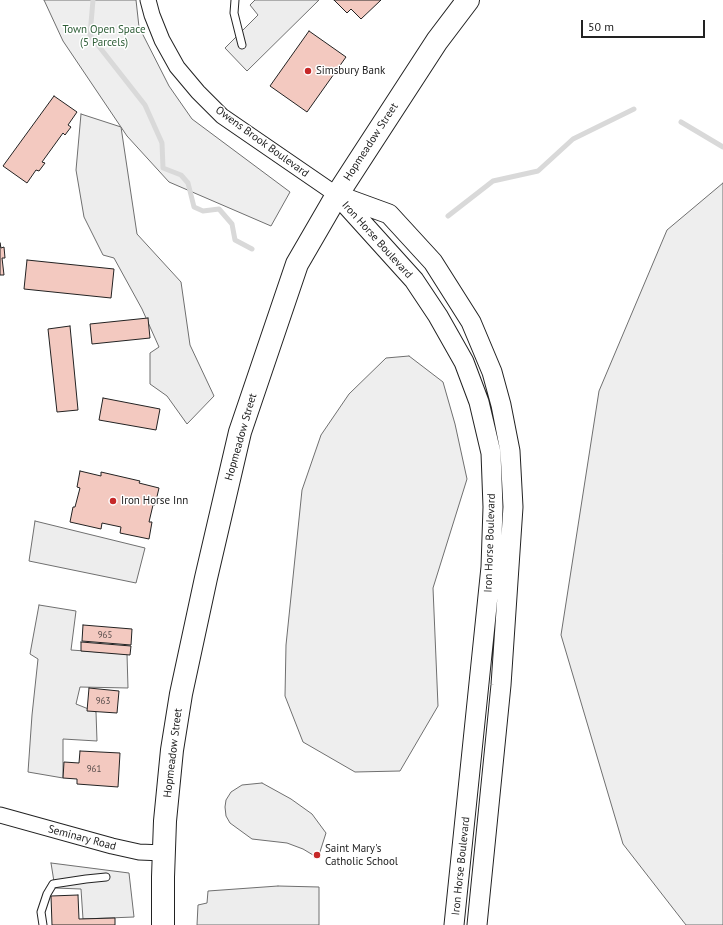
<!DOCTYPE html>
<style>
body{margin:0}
#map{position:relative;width:723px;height:925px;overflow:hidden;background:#fff;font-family:"PT Sans",sans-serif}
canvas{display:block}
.scale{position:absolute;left:581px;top:20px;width:124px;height:18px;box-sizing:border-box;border:2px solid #222;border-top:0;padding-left:5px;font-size:12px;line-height:14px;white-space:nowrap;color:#222;-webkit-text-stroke:3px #fff;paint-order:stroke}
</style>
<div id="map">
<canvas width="723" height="925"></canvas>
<div class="scale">50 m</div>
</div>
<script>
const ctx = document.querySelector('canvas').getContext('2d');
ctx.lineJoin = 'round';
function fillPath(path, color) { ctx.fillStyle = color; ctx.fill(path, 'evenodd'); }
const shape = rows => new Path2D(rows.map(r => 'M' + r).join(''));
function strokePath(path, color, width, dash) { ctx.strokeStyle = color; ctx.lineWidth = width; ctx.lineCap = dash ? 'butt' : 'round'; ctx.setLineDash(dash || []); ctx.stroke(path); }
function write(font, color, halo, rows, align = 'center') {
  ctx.font = font + ' "PT Sans",sans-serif'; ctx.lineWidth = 3; ctx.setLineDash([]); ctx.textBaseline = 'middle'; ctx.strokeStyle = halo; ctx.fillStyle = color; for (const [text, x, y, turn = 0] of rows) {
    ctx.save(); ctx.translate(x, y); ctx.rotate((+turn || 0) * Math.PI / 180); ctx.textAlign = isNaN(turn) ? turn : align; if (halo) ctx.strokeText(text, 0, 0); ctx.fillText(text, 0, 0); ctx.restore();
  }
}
const green = shape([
 [44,0,136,0,139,27,169,86,192,119,290,192,271,226,169,182,127,136,63,41,44,0],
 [723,183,723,925,686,925,623,844,561,635,599,391,667,230,723,183],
 [409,356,443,382,455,424,467,479,433,588,438,706,400,771,355,772,303,742,285,696,286,645,302,490,321,435,349,394,386,358,409,356],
 [262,783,291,799,312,814,326,833,318,858,303,849,287,843,252,839,230,823,226,816,225,807,226,800,231,792,242,785,262,783]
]);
const parking = shape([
 [255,0,319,0,247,71,225,48,258,15,250,5,255,0],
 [81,114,121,127,137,234,181,282,190,345,214,396,187,424,167,396,150,384,150,353,159,347,142,309,114,258,103,255,84,217,76,170,81,114],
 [35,521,145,548,136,583,29,561,35,521],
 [39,605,76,611,71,650,127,654,128,688,80,687,76,704,96,712,97,741,63,739,63,778,28,772,32,715,38,659,30,654,39,605],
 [51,863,129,873,134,917,83,919,81,889,55,888,51,863],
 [278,886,319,887,319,925,197,925,198,905,207,903,208,891,278,886]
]);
const stream = shape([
 [93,0,90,35,145,105,162,143,163,168,181,175,188,183,194,207,203,211,219,209,232,224,235,240,252,249],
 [681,122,723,147],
 [448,216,493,181,538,171,573,139,634,109]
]);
const building = shape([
 [334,0,381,0,361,19,351,9,347,13,334,0],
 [309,31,346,57,307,112,270,86,309,31],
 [54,96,77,112,68,125,71,127,65,135,63,133,42,162,45,163,39,171,36,170,27,183,3,166,54,96],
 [0,243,1,248,4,247,5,258,2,258,4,275,0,275,0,243],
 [27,260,114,269,111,298,24,289,27,260],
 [148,318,150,338,92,344,90,324,148,318],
 [70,326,78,410,57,412,48,329,70,326],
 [103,398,160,409,156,430,99,420,103,398],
 [80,471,101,476,101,472,140,481,139,483,159,488,155,505,153,505,149,522,152,522,149,539,120,533,121,527,102,523,101,529,70,522,73,507,75,507,80,488,77,487,80,471],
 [83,625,132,629,131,645,82,641,83,625],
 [81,642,131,646,130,655,81,651,81,642],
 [89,688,119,691,117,713,87,711,89,688],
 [80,751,120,753,118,787,77,784,77,779,63,778,64,762,79,763,80,751],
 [78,895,79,919,115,918,115,925,52,925,51,896,78,895]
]);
const service = shape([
 [235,0,234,13,242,45],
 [43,925,41,912,47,894,53,884,86,879,106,877]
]);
const minor = shape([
 [148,0,152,15,162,40,177,67,198,92,222,116,337,195],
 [0,815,112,846,139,852,164,853]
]);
const tertiary = shape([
 [337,195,389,214,433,262,471,322,492,372,501,405,510,451,513,507,501,685,477,925],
 [339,197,414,280,438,316,464,362,479,402,491,453,493,507,491,567,454,925]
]);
const trunk = shape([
 [163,925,163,877,165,821,172,750,181,694,206,578,240,432,297,264,337,195,359,161,437,41,468,0]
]);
const markers = [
 [308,71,4,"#c62828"],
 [113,501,4,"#c62828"],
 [317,855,4,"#c62828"]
];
const numberNames = [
 ["965",105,635],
 ["963",103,701],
 ["961",94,769]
];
const parkNames = [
 ["Town Open Space",104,30],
 ["(5 Parcels)",104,43]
];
const poiNames = [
 ["Simsbury Bank",316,71],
 ["Iron Horse Inn",121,501],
 ["Saint Mary's",325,849],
 ["Catholic School",325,862]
];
const streetNames = [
 ["Owens Brook Boulevard",262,142,36],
 ["Hopmeadow Street",371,142,-57],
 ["Iron Horse Boulevard",377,240,48],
 ["Hopmeadow Street",241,437,-74],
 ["Iron Horse Boulevard",490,543,-88],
 ["Hopmeadow Street",173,753,-83],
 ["Seminary Road",82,838,15],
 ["Iron Horse Boulevard",461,866,-84]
];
fillPath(green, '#eee');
strokePath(green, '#6f6f6f', 1);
fillPath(parking, '#ededed');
strokePath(parking, '#6f6f6f', 1);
strokePath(stream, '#d9d9d9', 5);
fillPath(building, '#f3c9c0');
strokePath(building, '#222', 1);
strokePath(service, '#222', 9);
strokePath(minor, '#222', 17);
strokePath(tertiary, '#222', 21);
strokePath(trunk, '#222', 24);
strokePath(service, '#fff', 7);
strokePath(minor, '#fff', 15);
strokePath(tertiary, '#fff', 19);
strokePath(trunk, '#fff', 22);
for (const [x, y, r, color] of markers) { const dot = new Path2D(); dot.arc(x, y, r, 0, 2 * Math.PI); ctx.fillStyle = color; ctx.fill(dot); strokePath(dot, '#fff', 1.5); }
write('9px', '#564c4a', null, numberNames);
write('11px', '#2f5e38', '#fff', parkNames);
write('11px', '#222', '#fff', poiNames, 'left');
write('11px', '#222', '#fff', streetNames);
</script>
